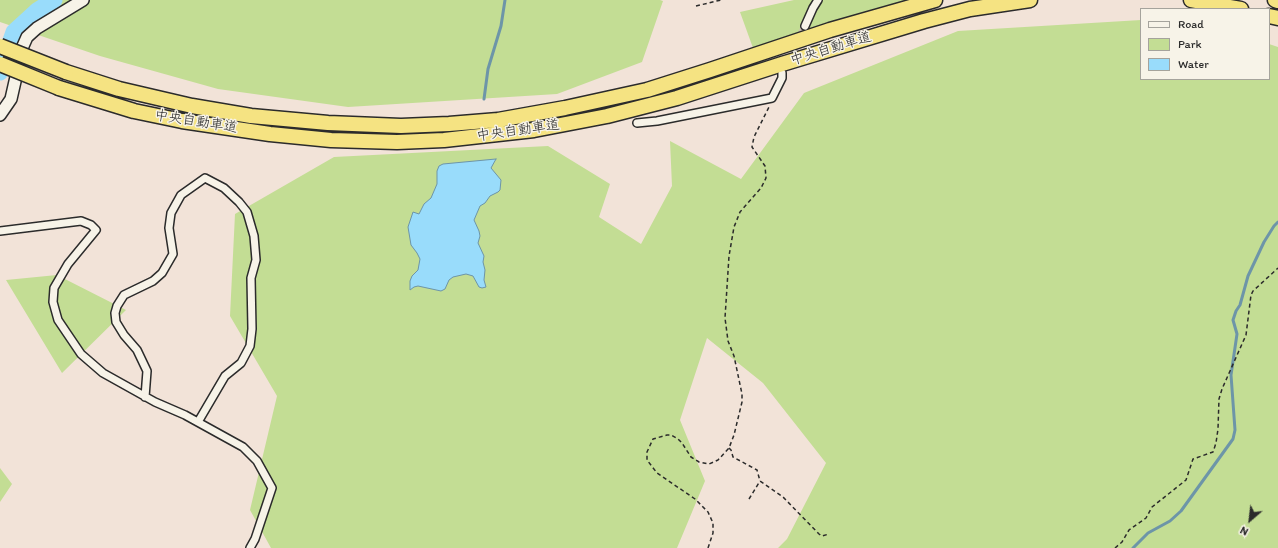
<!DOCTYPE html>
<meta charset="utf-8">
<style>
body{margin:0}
#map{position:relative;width:1278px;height:548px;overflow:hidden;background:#f2e3d8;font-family:Itim,sans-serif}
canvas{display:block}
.legend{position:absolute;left:1140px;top:8px;width:130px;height:72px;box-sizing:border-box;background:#f7f3e8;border:1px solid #a5a39c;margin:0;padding:5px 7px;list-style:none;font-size:12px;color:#2b2b2b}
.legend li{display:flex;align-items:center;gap:8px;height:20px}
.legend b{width:20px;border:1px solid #a5a39c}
.north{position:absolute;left:1230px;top:500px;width:40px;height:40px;-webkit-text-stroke:3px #f7f3e8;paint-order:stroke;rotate:208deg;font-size:11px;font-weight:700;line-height:16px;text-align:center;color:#2b2b2b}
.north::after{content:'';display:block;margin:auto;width:14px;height:18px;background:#2b2b2b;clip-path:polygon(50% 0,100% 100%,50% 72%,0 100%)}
</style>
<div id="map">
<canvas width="1278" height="548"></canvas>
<ul class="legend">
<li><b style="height:5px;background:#f7f3e8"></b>Road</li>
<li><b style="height:11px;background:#c3dd94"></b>Park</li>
<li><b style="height:11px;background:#99dcfb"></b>Water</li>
</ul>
<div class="north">N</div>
</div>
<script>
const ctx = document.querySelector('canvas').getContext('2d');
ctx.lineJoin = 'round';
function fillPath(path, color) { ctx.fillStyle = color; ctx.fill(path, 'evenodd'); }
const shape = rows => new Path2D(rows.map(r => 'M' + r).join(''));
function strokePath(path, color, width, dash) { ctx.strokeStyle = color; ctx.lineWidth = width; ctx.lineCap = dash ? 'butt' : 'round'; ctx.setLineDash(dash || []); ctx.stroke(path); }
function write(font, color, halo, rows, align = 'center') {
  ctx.font = font + ' Itim,"Klee One",sans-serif'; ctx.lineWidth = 3; ctx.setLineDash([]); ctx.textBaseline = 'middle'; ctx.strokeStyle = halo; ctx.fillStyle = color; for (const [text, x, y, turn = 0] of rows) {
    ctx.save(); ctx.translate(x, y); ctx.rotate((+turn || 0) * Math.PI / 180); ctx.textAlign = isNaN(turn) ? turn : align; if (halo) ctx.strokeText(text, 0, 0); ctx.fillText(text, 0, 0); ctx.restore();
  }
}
const green = shape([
 [0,0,660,0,663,1,642,62,557,94,348,107,218,89,100,56,0,22],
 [794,0,910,0,862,13,753,48,740,12],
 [1141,20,1141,79,1269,79,1269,44,1278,47,1278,548,778,548,787,539,826,463,763,383,707,338,680,420,705,481,677,548,271,548,250,510,277,396,230,316,235,214,334,157,548,146,610,184,599,217,641,244,672,186,670,141,741,179,804,93,958,31],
 [57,275,126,310,62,373,6,280],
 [0,468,12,484,0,502]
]);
const water = shape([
 [496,159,491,168,501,180,500,190,498,192,490,196,485,203,480,206,474,220,479,231,480,236,478,243,484,256,483,262,485,270,484,280,486,287,482,288,479,287,473,276,466,274,453,277,449,280,445,289,441,291,418,286,414,287,410,290,410,281,412,276,418,270,420,259,417,253,411,245,408,227,413,212,419,214,424,204,431,198,437,184,437,171,439,166,443,164,496,159]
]);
const stream = shape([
 [484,99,488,69,501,26,505,0],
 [1133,548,1148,533,1170,521,1181,511,1233,439,1235,430,1231,375,1237,334,1233,320,1236,311,1240,305,1248,276,1264,242,1274,226,1278,222]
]);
const river = shape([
 [0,72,14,32,37,11,54,0]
]);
const streetTunnel = shape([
 [788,62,805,26]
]);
const path = shape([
 [696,6,721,0],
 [729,448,731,450,733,457,757,470,760,481,783,497,819,534,822,536,829,534],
 [749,499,760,481],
 [708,548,713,533,713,523,708,512,695,499,657,473,647,460,647,452,653,439,667,435,671,435,678,439,682,443,691,457,699,462,709,464,718,460,729,448,734,435,742,402,742,394,734,356,728,341,725,318,729,256,734,227,740,212,761,188,766,178,765,166,752,147,754,137,769,107],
 [1115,548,1122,542,1129,530,1146,518,1152,507,1186,480,1193,459,1213,452,1216,443,1218,429,1219,399,1222,389,1246,335,1251,295,1253,291,1278,268]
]);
const street = shape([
 [805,26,813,8,818,0],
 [637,123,657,121,772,98,782,78,782,73],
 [0,231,81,221,91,225,96,230,68,264,54,288,53,302,58,320,81,354,103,373,155,402,185,415,243,447,257,461,272,488,255,539,250,548],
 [145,397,147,371,137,350,124,335,116,322,115,313,117,306,124,295,153,281,162,273,173,254,169,228,171,213,181,195,205,178,224,188,239,202,247,212,254,236,256,260,251,278,252,329,250,346,241,363,225,376,198,422]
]);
const secondary = shape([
 [0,115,11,99,23,46,27,37,37,28,83,0]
]);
const highway = shape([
 [1191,0,1241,9],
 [1275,0,1278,1],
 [1269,16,1278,18],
 [66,72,119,89,192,106,251,116,328,123,401,126,449,124,498,120,565,108,647,90,710,70,830,30,935,0],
 [59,88,134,111,182,121,270,134,331,140,397,142,444,140,534,130,607,116,677,98,782,64,924,21,970,9,1030,0]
]);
const highwayBridge = shape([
 [0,46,66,72],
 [0,64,59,88]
]);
const streetNames = [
 ["中央自動車道",831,49,-17],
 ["中央自動車道",196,122,9],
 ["中央自動車道",518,131,-8]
];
fillPath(green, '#c3dd94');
fillPath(water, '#99dcfb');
strokePath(water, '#6d95a8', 1);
strokePath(stream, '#6d95a8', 3);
strokePath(river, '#99dcfb', 17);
strokePath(streetTunnel, '#cabeb5', 7, [7, 3.5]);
strokePath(street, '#2b2b2b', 10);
strokePath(secondary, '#2b2b2b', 14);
strokePath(highway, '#2b2b2b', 17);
strokePath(path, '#2b2b2b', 1.5, [4, 3]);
strokePath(street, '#f7f3e8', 7);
strokePath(secondary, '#f7f3e8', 11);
strokePath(highway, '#f5e382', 14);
strokePath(highwayBridge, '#2b2b2b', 17, []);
strokePath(highwayBridge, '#f5e382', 14);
write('14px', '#2b2b2b', '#f7f3e8', streetNames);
</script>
